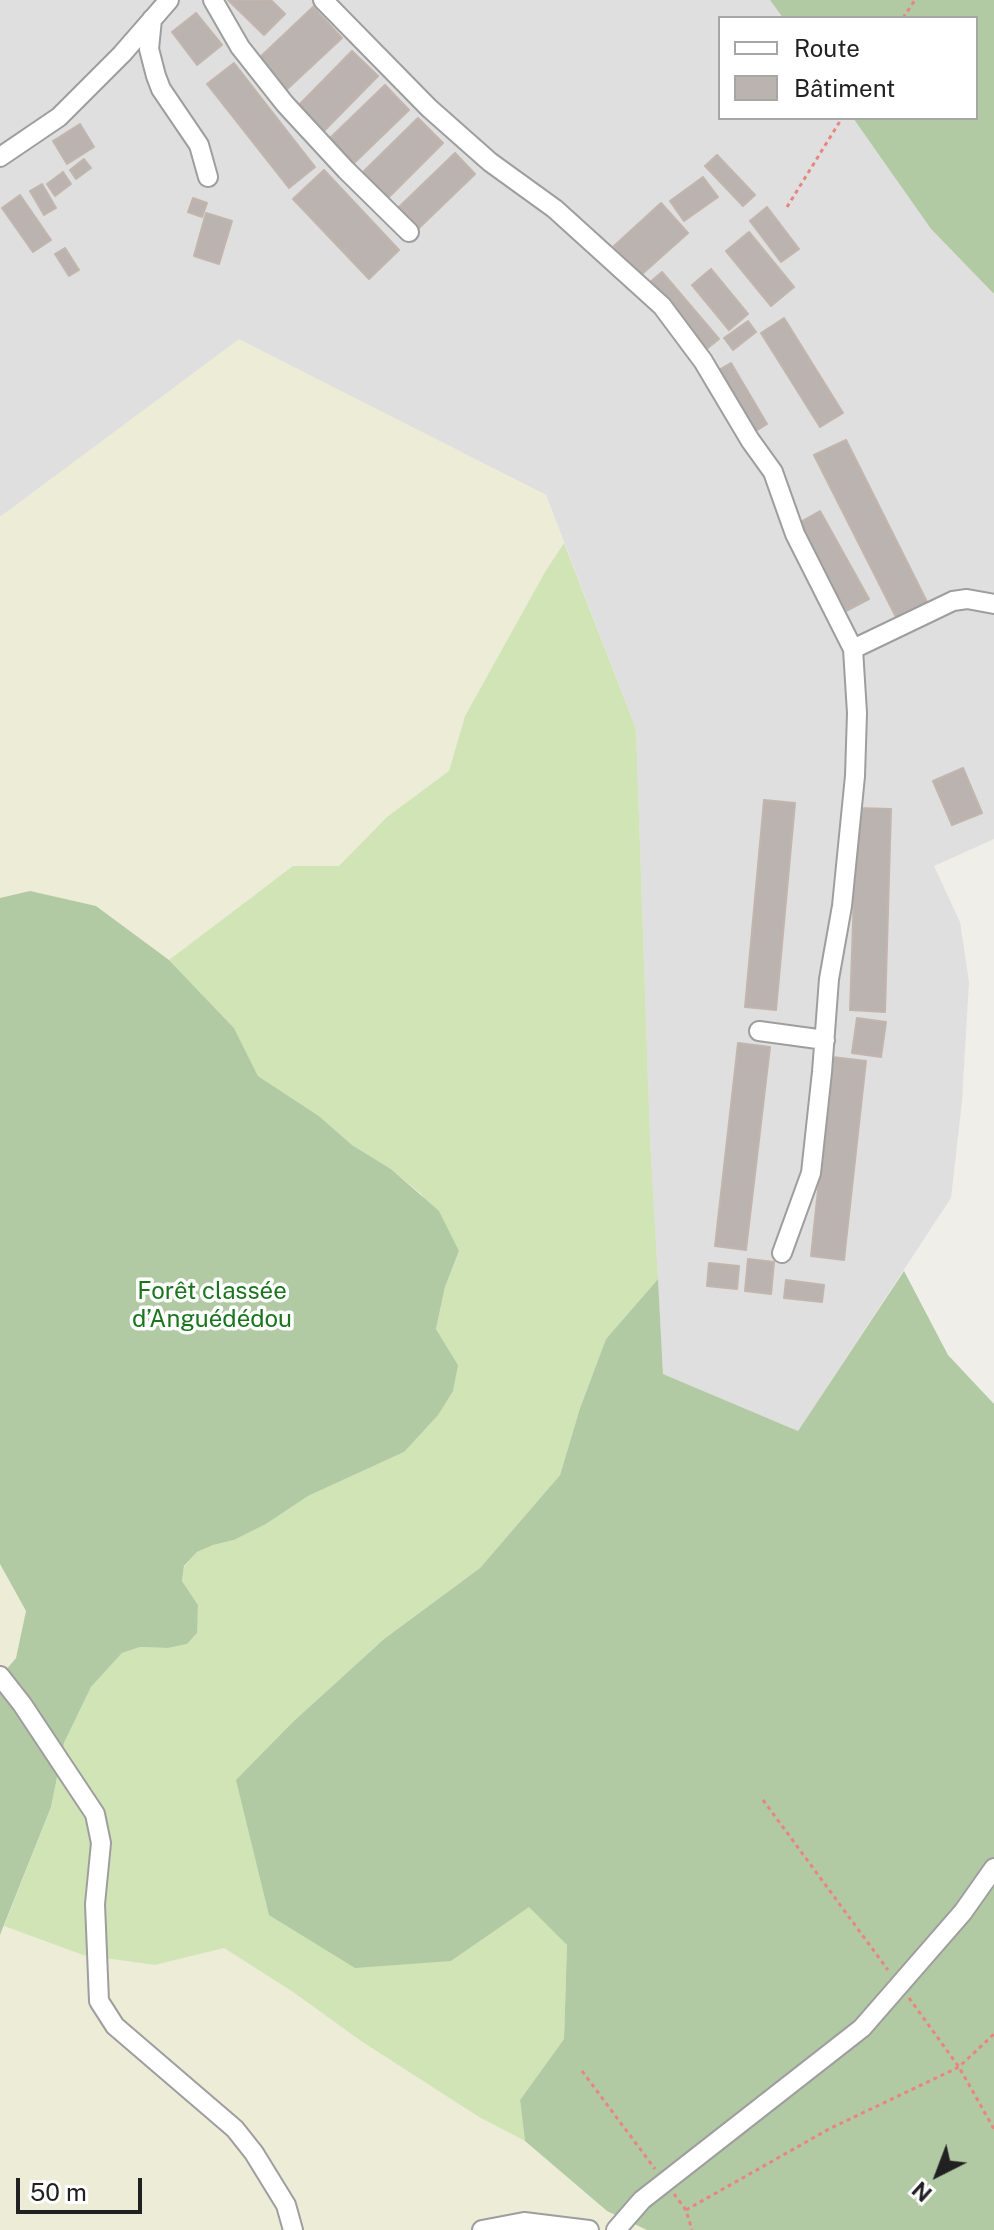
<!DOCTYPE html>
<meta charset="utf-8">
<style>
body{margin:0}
#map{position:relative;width:994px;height:2230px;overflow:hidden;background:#f0eee9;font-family:"Public Sans",sans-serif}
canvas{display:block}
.legend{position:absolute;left:718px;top:16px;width:260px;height:104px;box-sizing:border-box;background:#fff;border:2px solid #a6a6a6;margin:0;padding:10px 14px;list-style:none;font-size:24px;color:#212121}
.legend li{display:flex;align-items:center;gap:16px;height:40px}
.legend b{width:40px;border:2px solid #a6a6a6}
.north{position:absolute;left:898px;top:2134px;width:80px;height:80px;-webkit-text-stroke:6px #fff;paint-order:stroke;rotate:222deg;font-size:22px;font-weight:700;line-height:32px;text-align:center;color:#212121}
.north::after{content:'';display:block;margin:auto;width:28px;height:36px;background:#212121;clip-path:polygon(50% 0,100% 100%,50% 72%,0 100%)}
.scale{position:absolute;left:16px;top:2178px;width:126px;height:36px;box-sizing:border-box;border:4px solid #212121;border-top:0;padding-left:10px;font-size:24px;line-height:28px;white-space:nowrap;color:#212121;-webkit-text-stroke:6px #fff;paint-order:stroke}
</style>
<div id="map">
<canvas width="994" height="2230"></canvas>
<ul class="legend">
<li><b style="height:10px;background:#fff"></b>Route</li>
<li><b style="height:22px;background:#bab3af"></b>Bâtiment</li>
</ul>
<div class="north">N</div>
<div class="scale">50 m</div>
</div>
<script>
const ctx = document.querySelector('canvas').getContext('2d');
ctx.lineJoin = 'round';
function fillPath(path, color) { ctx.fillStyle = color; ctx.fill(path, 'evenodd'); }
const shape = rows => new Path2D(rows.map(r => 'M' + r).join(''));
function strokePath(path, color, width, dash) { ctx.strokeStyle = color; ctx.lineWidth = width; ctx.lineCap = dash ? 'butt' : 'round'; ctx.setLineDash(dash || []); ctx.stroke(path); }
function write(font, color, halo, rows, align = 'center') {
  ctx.font = font + ' "Public Sans",sans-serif'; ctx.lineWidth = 7; ctx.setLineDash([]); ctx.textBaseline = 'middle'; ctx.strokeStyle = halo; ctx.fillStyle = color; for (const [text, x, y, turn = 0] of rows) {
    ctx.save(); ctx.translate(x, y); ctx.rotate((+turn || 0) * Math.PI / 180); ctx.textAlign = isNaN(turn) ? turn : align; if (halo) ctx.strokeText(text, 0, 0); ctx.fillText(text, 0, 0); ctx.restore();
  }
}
const residential = shape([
 [0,0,770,0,783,18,720,18,720,118,853,118,931,229,994,294,994,839,934,866,960,922,969,982,962,1101,951,1198,798,1431,663,1374,650,1136,636,729,546,495,239,340,0,517]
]);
const farmland = shape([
 [239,339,546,495,564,543,545,572,465,716,449,771,387,817,339,867,293,866,169,960,96,906,0,898,0,517],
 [0,1564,26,1611,16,1658,0,1677],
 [4,1926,83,1955,155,1965,224,1948,293,1992,361,2041,479,2117,525,2141,607,2211,647,2230,0,2230,0,1935]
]);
const grass = shape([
 [564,543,636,729,650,1136,658,1279,606,1339,580,1408,560,1475,480,1568,384,1639,295,1720,451,1961,529,1906,567,1945,564,2039,520,2100,525,2141,479,2117,361,2041,293,1992,224,1948,155,1965,83,1955,4,1926,51,1807,64,1743,91,1687,122,1653,140,1647,168,1648,187,1644,196,1633,198,1605,182,1581,184,1567,197,1552,213,1545,234,1540,266,1524,308,1496,404,1452,458,1365,436,1329,445,1287,459,1251,421,1194,391,1169,352,1145,319,1116,258,1076,234,1028,169,960,293,866,339,866,387,817,449,771,465,716,545,572]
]);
const forest = shape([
 [770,0,994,0,994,294,931,229,853,118,976,118,976,18,783,18],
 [30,891,96,906,169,960,234,1028,258,1076,319,1116,352,1145,391,1169,439,1211,459,1251,445,1287,436,1329,458,1365,453,1391,438,1415,404,1452,308,1496,266,1524,234,1540,213,1545,197,1552,184,1566,182,1581,198,1605,197,1633,187,1644,168,1648,140,1647,122,1653,91,1687,64,1743,51,1807,0,1935,0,1677,16,1658,26,1611,0,1564,0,898],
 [904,1271,948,1355,994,1404,994,2230,647,2230,607,2211,525,2141,520,2100,564,2039,567,1945,529,1907,451,1961,355,1968,269,1915,236,1780,295,1720,384,1639,480,1568,560,1475,580,1408,606,1339,658,1279,663,1374,798,1431]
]);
const building = shape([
 [228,0,271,0,285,14,264,35,228,0],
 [313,7,342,38,284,92,256,61,313,7],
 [196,13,222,45,197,65,172,32,196,13],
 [352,51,378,76,322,133,297,107,352,51],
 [234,63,315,167,289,188,207,84,234,63],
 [385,85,409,110,352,165,328,140,385,85],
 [418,118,443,143,386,200,361,174,418,118],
 [80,124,94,147,67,164,53,141,80,124],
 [455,153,475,174,419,228,399,207,455,153],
 [717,155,755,195,743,206,705,166,717,155],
 [84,159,91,168,76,179,70,170,84,159],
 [324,170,399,250,369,279,293,199,324,170],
 [63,172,71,184,55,196,47,184,63,172],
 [703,177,718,197,684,221,670,201,703,177],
 [42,184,56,208,44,215,30,191,42,184],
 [20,195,51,240,33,252,2,208,20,195],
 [193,198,207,203,202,217,188,212,193,198],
 [661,203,688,233,641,275,614,246,661,203],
 [767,207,799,249,781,262,750,221,767,207],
 [206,213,232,221,219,264,194,256,206,213],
 [749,232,794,287,771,306,726,251,749,232],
 [65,248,79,270,69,276,55,254,65,248],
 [711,269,748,314,729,330,692,285,711,269],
 [662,272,719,339,704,351,648,284,662,272],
 [784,318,843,413,820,427,761,333,784,318],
 [748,321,756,332,733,350,724,338,748,321],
 [731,363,767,424,751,434,715,372,731,363],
 [846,440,927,602,896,617,814,455,846,440],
 [820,511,869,599,846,611,797,524,820,511],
 [963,768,982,813,952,825,933,781,963,768],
 [764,800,795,803,776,1010,745,1007,764,800],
 [857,808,891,809,885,1012,850,1010,857,808],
 [857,1018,886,1022,881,1057,852,1053,857,1018],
 [738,1043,770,1047,746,1250,715,1246,738,1043],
 [832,1057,866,1061,844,1260,811,1256,832,1057],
 [748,1259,774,1262,771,1294,745,1291,748,1259],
 [709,1263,739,1266,737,1289,707,1286,709,1263],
 [786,1280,824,1285,822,1302,784,1298,786,1280]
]);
const path = shape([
 [903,18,915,0],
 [787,207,842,118],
 [763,1800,888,1970],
 [909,1998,959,2067,994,2129],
 [582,2071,655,2169],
 [674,2194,686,2210,692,2230],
 [686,2210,829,2129,959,2067,994,2034]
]);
const street = shape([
 [213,0,240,47,285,104,346,170,409,232],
 [323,0,429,108,490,162,555,209,662,306,703,361,750,440,773,472,795,534,853,649,857,713,855,776,842,906,829,979,822,1072,811,1173,782,1253],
 [152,19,149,49,156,76,161,89,199,145,208,177],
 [0,157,59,117,122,54,169,0],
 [853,649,953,601,967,599,994,604],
 [759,1031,825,1040],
 [0,1676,22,1704,95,1814,101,1843,95,1904,99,2001,115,2026,235,2129,254,2153,286,2205,293,2230],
 [482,2230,524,2222,589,2230],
 [616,2230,642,2200,862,2028,963,1912,994,1868]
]);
const parkNames = [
 ["Forêt classée",212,1292],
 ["d’Anguédédou",212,1320]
];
fillPath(residential, '#dfdfdf');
fillPath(farmland, '#ececd7');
fillPath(grass, '#d0e4b6');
fillPath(forest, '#b1caa3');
fillPath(building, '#bab3af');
strokePath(building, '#c1b5ad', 2);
strokePath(street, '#9e9e9e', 22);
strokePath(path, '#e98581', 3, [4, 4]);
strokePath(street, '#fff', 18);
write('24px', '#1a751c', '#fff', parkNames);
</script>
